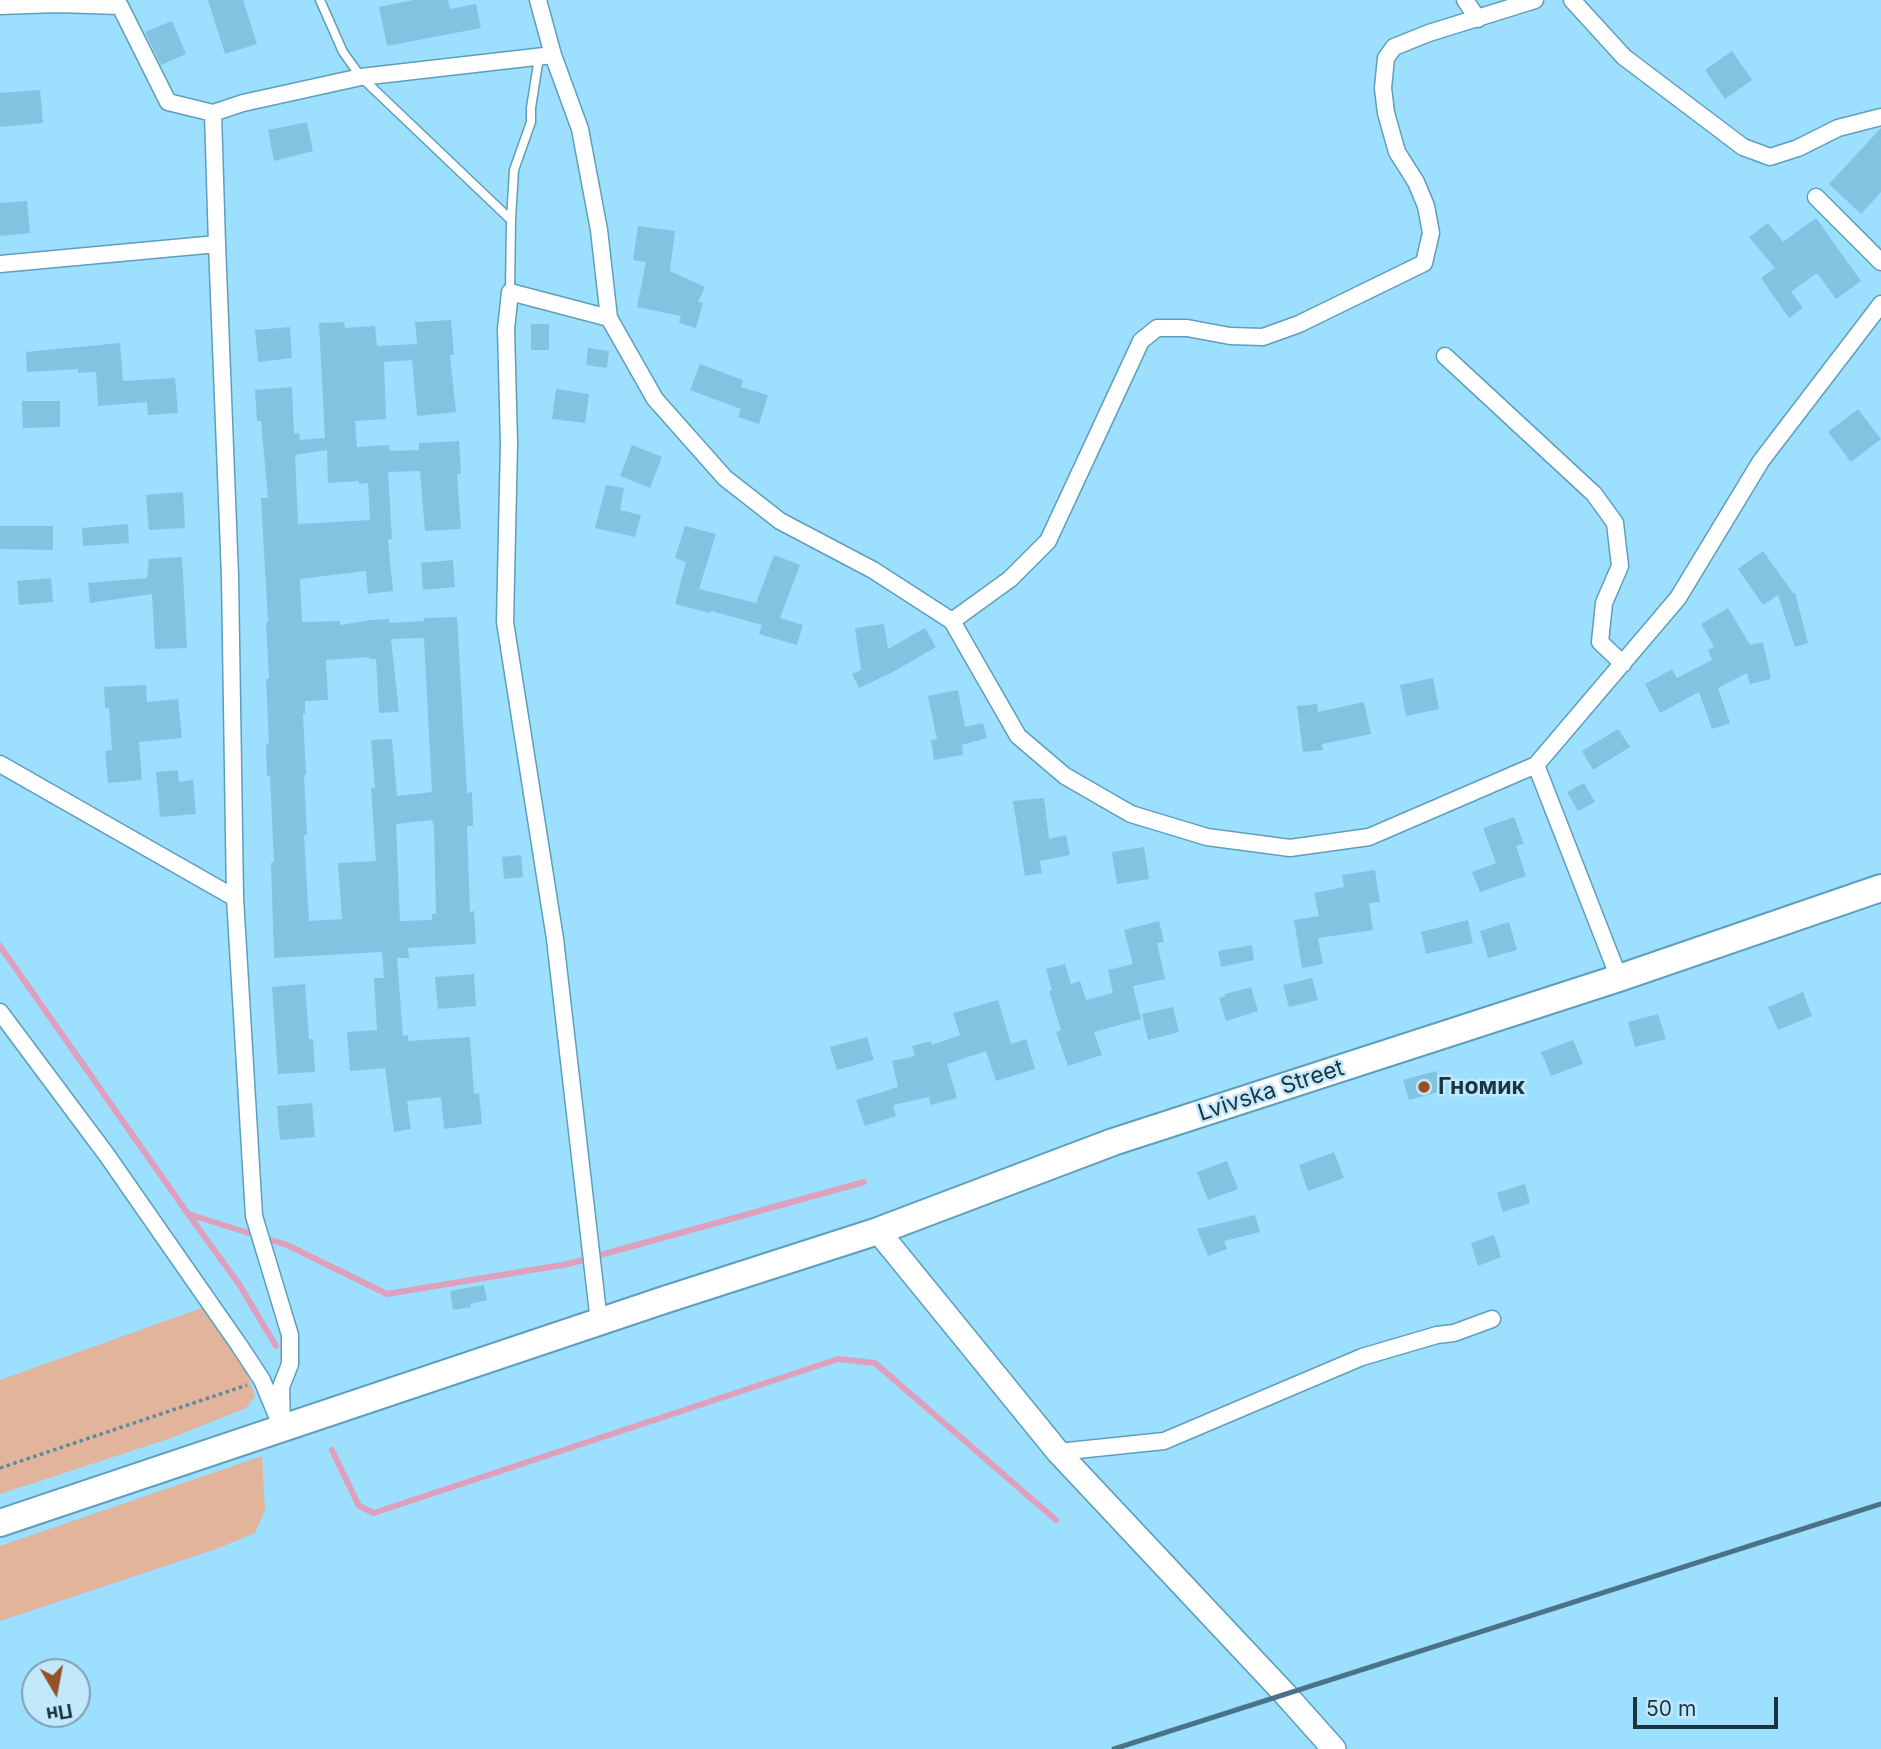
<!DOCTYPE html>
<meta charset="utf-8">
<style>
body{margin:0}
#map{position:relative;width:1881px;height:1749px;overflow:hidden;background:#9ddfff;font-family:Inter,sans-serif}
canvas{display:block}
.north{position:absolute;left:21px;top:1658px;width:70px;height:70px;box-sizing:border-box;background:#c2e8fb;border:2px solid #7fa0b1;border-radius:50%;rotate:170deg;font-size:19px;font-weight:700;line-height:28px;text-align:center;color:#1a3542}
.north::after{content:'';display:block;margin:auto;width:24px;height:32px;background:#965126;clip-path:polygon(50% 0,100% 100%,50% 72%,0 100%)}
.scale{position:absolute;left:1633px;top:1697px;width:145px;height:32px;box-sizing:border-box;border:4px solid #1a3542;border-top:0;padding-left:9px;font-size:21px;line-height:24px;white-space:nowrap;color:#1a3542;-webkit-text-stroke:5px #c2e8fb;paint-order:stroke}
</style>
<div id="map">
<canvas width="1881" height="1749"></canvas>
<div class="north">Пн</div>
<div class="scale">50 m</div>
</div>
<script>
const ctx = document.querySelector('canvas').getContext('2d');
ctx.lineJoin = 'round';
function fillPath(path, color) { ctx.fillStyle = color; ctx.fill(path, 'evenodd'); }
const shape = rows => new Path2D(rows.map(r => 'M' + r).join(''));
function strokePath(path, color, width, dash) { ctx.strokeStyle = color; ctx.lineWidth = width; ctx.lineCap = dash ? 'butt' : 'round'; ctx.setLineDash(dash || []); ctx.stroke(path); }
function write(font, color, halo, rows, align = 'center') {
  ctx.font = font + ' Inter,sans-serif'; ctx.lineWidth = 5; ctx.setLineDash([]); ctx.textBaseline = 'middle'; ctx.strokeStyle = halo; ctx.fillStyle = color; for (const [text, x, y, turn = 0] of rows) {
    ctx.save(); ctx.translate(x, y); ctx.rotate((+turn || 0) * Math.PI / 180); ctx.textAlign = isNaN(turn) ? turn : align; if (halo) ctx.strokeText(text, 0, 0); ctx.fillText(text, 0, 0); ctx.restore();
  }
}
const green = shape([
 [202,1308,247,1373,255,1396,246,1408,171,1438,0,1494,0,1380],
 [262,1456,265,1510,255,1533,216,1549,0,1621,0,1546]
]);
const stream = shape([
 [0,946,188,1214,287,1245,387,1294,568,1264,864,1182],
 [188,1214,239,1284,276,1346],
 [332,1450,359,1506,374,1513,838,1359,875,1363,1056,1520]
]);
const building = shape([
 [208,0,243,0,257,44,225,54],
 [413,0,448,0,450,9,476,4,481,28,387,46,379,7],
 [172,21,186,54,161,65,145,32],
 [1732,51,1752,80,1725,99,1705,70],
 [40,90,43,123,0,127,0,93],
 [307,122,313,151,274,161,268,130],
 [1881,128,1881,192,1861,214,1829,184],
 [27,201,30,233,0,236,0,203],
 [1816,218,1861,281,1836,299,1817,273,1791,292,1803,308,1789,318,1761,278,1775,268,1749,237,1768,223,1783,242],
 [638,226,675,231,670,271,705,287,698,302,703,303,696,328,679,323,681,316,637,307,646,262,633,260],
 [451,320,454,355,450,355,456,412,417,416,412,360,384,362,386,419,355,421,357,447,389,445,390,451,419,450,419,443,459,441,461,474,457,474,461,529,425,531,420,471,388,472,392,539,388,540,393,591,368,594,366,571,300,579,302,622,340,621,340,625,371,620,389,619,389,623,424,621,424,618,457,617,467,793,472,792,473,826,467,826,470,912,474,911,476,944,408,948,409,958,397,958,403,1036,408,1035,408,1041,470,1037,474,1094,479,1093,482,1124,444,1129,441,1097,407,1101,411,1129,394,1132,385,1068,350,1071,347,1032,377,1030,374,978,384,978,382,952,274,958,271,863,274,862,270,776,267,776,266,744,269,744,266,679,269,679,266,623,268,622,261,498,268,498,261,421,257,421,255,390,292,387,294,434,299,433,300,440,325,438,319,323,344,322,345,328,375,326,377,346,417,344,415,322],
 [327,450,328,483,359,481,359,484,368,483,370,520,298,524,295,455],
 [424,638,432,792,397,796,392,739,371,740,375,788,371,788,376,861,338,863,342,919,309,921,304,835,307,835,304,775,306,775,303,714,305,714,305,701,328,700,326,660,369,657,369,659,376,659,379,713,399,712,391,639],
 [432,820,434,827,436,914,432,914,432,920,400,921,396,824],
 [531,324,549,324,549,350,531,350],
 [290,327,292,358,258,362,255,330],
 [120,343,123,381,175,378,178,413,148,415,147,402,98,406,96,372,78,373,78,369,27,372,26,352],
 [588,348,609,351,607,368,586,365],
 [700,364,743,380,741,387,768,395,759,424,738,417,741,409,690,390],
 [556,389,589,394,585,423,552,419],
 [22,401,60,401,60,427,23,428],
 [1858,409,1881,439,1851,462,1828,432],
 [632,445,662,457,650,488,620,476],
 [606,485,624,488,620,510,641,515,635,537,595,528],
 [183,492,185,528,149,530,146,495],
 [128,524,129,543,83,546,82,528],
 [0,526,53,526,53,550,0,549],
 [685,526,716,534,699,589,756,603,774,555,800,565,780,618,803,625,797,645,759,634,762,625,711,611,710,613,675,604,686,562,675,558],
 [1763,551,1793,593,1795,593,1808,643,1795,647,1778,595,1763,605,1738,569],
 [182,557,187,648,155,649,152,594,90,603,88,583,147,578,149,559],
 [453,560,455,587,423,590,421,563],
 [51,578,53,602,19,605,17,581],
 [1728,608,1750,645,1763,642,1771,679,1750,684,1747,673,1718,688,1730,723,1712,729,1699,692,1660,713,1645,684,1672,669,1677,678,1712,660,1708,650,1714,647,1701,624],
 [884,624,888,649,925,628,936,647,891,673,859,688,852,674,861,670,855,628],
 [1433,678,1439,709,1406,716,1400,685],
 [146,685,147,702,178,699,182,738,139,742,142,780,108,783,105,751,112,750,109,708,105,708,104,687],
 [958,690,965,727,983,723,987,738,962,745,963,755,934,760,931,740,937,739,928,696],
 [1364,702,1371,734,1322,744,1323,750,1303,752,1297,706,1317,704,1318,712],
 [1618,729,1630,747,1593,770,1582,751],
 [178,770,179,782,193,780,196,814,160,817,156,772],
 [1584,783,1595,802,1578,811,1567,792],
 [1044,798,1049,839,1066,835,1070,855,1040,861,1042,873,1025,876,1013,801],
 [1514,817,1524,844,1516,846,1526,876,1480,892,1472,872,1496,863,1483,828],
 [1144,847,1149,879,1117,884,1112,852],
 [521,855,523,877,504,879,502,857],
 [1375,870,1380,902,1369,903,1373,930,1318,938,1323,964,1302,968,1294,920,1319,916,1314,893,1344,887,1342,875],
 [1468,920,1473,943,1426,954,1421,932],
 [1159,921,1164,942,1157,943,1165,979,1133,986,1141,1019,1094,1032,1102,1055,1068,1066,1056,1032,1061,1030,1049,991,1052,990,1046,969,1065,964,1071,984,1080,981,1086,1000,1113,993,1108,970,1133,964,1124,930],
 [1509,922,1517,950,1488,958,1480,931],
 [1252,945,1254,960,1221,967,1218,951],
 [474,974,476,1006,438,1009,435,977],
 [1312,978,1318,1000,1289,1007,1283,985],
 [305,984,309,1039,313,1039,315,1072,278,1074,272,987],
 [1251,987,1258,1011,1226,1021,1219,998,1225,996,1225,994],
 [1803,992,1812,1016,1778,1030,1768,1007],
 [998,1000,1011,1044,1026,1039,1035,1069,996,1081,986,1051,947,1064,957,1098,931,1105,929,1097,893,1105,896,1116,865,1126,856,1100,898,1087,892,1061,915,1056,912,1046,931,1041,932,1045,960,1035,953,1013],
 [1173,1007,1179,1032,1148,1040,1142,1014],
 [1658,1014,1666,1039,1635,1047,1628,1022],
 [867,1037,874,1060,837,1070,830,1047],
 [1573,1040,1583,1064,1551,1076,1541,1052],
 [1436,1071,1442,1091,1409,1100,1403,1080],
 [312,1103,315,1137,280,1140,277,1106],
 [1334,1152,1344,1178,1308,1191,1299,1165],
 [1227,1161,1238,1189,1208,1200,1197,1172],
 [1525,1184,1530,1203,1503,1212,1497,1193],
 [1255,1215,1260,1232,1224,1241,1227,1249,1208,1256,1197,1229],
 [1494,1235,1501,1257,1478,1266,1471,1243],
 [484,1285,487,1300,470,1304,471,1307,453,1310,450,1291]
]);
const path = shape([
 [0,1468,247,1385]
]);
const lane = shape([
 [320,0,343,52,361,77,511,220,510,292],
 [511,220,514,170,531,122,531,108,539,57]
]);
const street = shape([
 [538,0,553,55,580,129,599,230,609,318,655,399,725,478,780,521,873,570,952,621,1018,736,1065,776,1131,814,1207,837,1290,848,1369,837,1536,765],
 [1465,0,1478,19],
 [1572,0,1624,57,1743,147,1770,157,1798,148,1838,128,1881,117],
 [0,6,57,4,120,6,168,102,213,113,217,244],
 [213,113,243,103,361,77,553,55],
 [1816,197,1881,262],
 [0,264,217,244,230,576,235,898,254,1216,290,1335,290,1364,281,1387,282,1428,262,1380,239,1345,106,1154,0,1012],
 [1445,356,1594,494,1615,523,1620,566,1604,603,1600,642,1623,664],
 [952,621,1010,579,1048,541,1141,341,1157,328,1187,328,1230,336,1263,337,1299,324,1424,263,1431,233,1426,206,1416,182,1397,152,1386,113,1383,88,1386,58,1394,47,1429,33,1535,0],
 [0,764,235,898],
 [1619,978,1536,765,1678,598,1761,461,1881,304],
 [599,1322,555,939,505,622,509,443,506,329,510,292,609,318],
 [1058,1452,1164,1441,1362,1357,1437,1335,1454,1333,1492,1319]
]);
const secondary = shape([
 [878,1231,1058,1452,1285,1694,1334,1749]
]);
const primary = shape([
 [0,1523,664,1300,878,1231,1113,1142,1619,978,1881,888]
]);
const rail = shape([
 [1114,1749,1881,1504]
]);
const markers = [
 [1424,1087,7,"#965126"]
];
const poiNames = [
 ["Гномик",1438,1087]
];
const streetNames = [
 ["Lvivska Street",1271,1091,-18]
];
fillPath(green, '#e1b49b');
strokePath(stream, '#dea0bd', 6);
fillPath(building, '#82c3e2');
strokePath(lane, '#5e9ebd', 11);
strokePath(street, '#5e9ebd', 19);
strokePath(secondary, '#5e9ebd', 26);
strokePath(primary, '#5e9ebd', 30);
strokePath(path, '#5b8aa0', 3.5, [3.5, 3.5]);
strokePath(lane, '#fff', 8);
strokePath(street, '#fff', 16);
strokePath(secondary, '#fff', 23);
strokePath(primary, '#fff', 26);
strokePath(rail, '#4a7387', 5);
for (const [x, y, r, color] of markers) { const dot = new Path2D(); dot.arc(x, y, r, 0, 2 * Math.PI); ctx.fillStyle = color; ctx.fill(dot); strokePath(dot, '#c2e8fb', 2.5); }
write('bold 23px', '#1a3542', '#c2e8fb', poiNames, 'left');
write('23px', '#1a3542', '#c2e8fb', streetNames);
</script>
